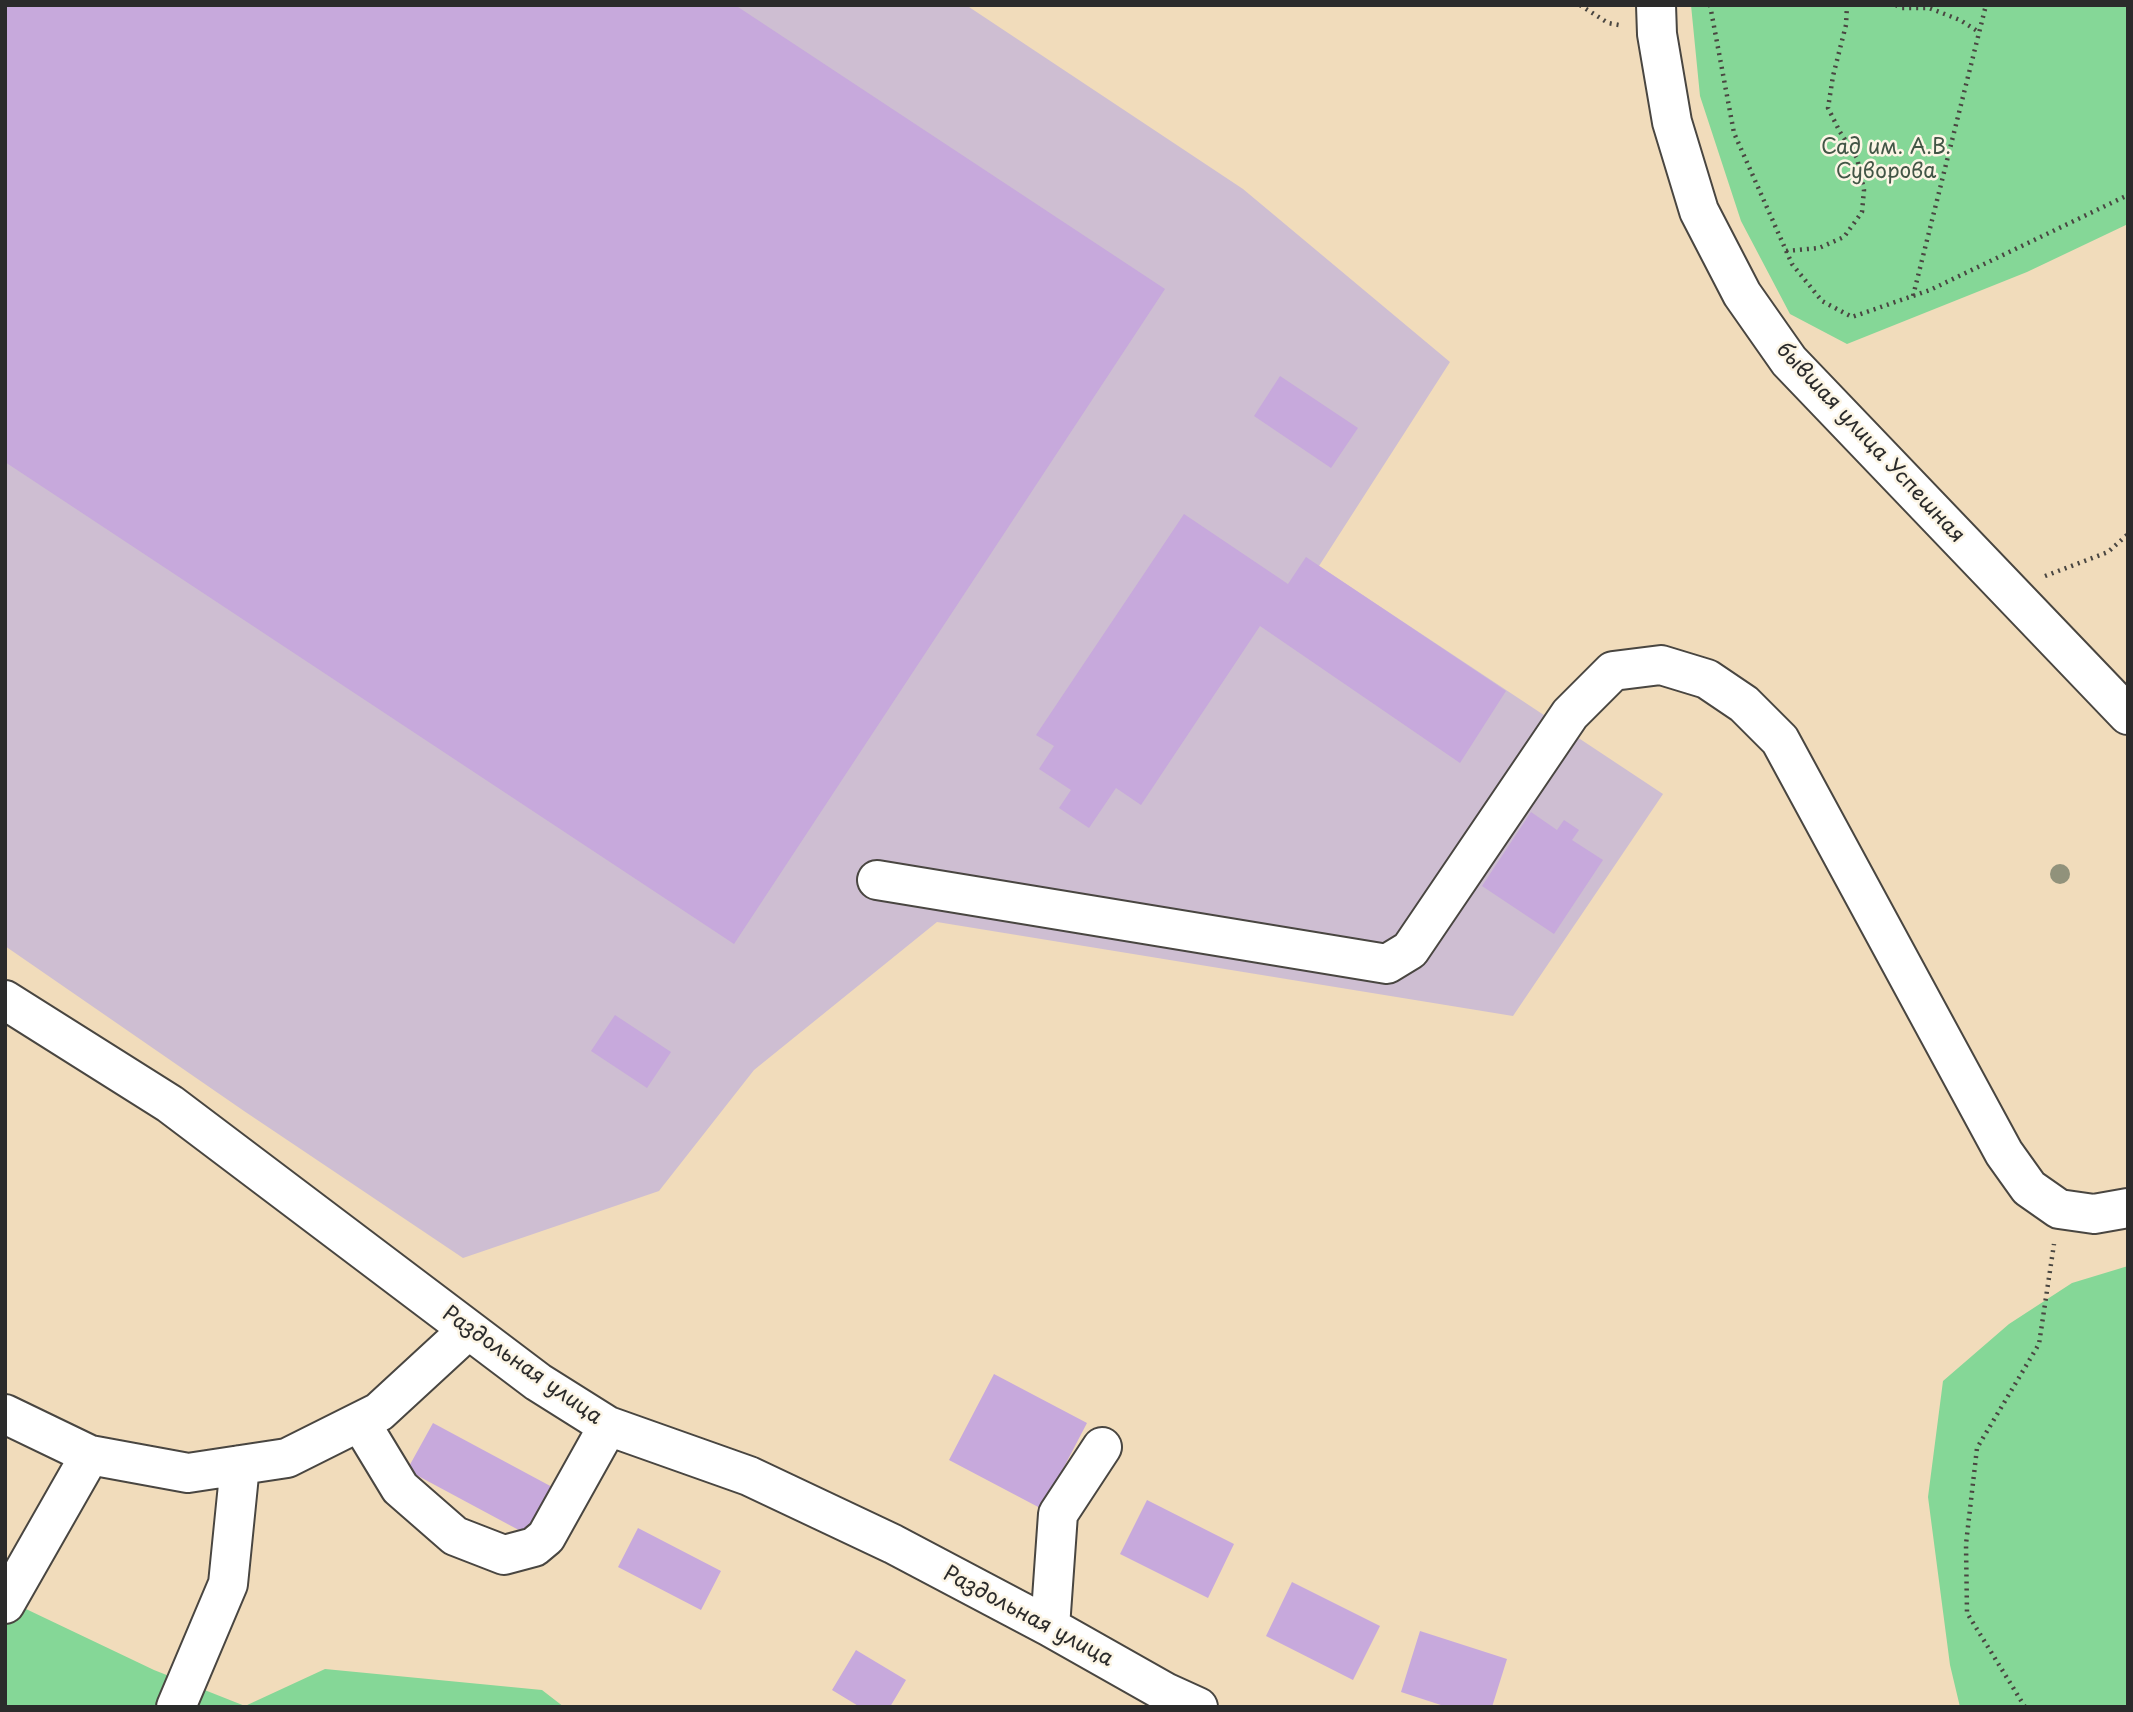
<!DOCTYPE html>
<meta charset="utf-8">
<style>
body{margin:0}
#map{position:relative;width:2133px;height:1712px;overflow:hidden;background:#f1dcbb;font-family:"Playpen Sans",sans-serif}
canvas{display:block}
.frame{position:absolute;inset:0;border:7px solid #2b2b2b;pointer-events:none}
</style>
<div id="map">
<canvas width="2133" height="1712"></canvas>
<div class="frame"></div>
</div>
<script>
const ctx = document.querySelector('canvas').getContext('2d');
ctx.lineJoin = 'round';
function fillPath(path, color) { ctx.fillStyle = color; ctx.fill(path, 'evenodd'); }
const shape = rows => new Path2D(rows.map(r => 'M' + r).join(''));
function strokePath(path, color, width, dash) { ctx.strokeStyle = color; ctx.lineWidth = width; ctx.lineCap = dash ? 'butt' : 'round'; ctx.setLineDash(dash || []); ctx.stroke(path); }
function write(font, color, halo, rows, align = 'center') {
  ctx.font = font + ' "Playpen Sans",sans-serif'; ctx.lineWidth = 5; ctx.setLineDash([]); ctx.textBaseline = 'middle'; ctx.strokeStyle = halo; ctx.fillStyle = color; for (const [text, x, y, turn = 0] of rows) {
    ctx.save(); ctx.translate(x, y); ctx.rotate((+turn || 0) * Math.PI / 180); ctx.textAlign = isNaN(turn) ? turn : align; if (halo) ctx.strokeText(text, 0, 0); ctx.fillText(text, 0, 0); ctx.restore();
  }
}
const industrial = shape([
 [5,5,966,5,1243,189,1450,362,1319,566,1663,794,1513,1016,937,922,754,1070,659,1191,463,1258,244,1111,5,946]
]);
const green = shape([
 [1691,5,2128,5,2128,224,2027,272,1847,344,1790,314,1741,221,1700,96],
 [2128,1266,2128,1707,1960,1707,1950,1665,1928,1497,1943,1381,2009,1324,2072,1283],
 [5,1599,154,1670,245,1706,325,1669,542,1690,564,1707,5,1707]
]);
const building = shape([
 [5,5,735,5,1165,289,734,944,5,462],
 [1280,376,1358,428,1331,468,1254,416],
 [1184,514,1288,584,1306,557,1506,691,1460,763,1260,626,1141,805,1116,788,1089,828,1059,808,1071,790,1039,769,1054,746,1036,735],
 [1531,812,1557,830,1564,820,1579,830,1572,840,1603,860,1554,934,1482,886],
 [615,1015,671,1052,647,1088,591,1051],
 [994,1374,1087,1423,1042,1509,949,1460],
 [433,1423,554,1488,528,1535,407,1470],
 [1147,1500,1234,1544,1208,1598,1120,1554],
 [638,1528,721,1571,701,1610,618,1567],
 [1292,1582,1380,1626,1353,1680,1266,1636],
 [1420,1631,1507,1659,1492,1707,1447,1707,1401,1692],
 [856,1650,906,1680,890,1707,860,1707,832,1690]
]);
const path = shape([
 [1580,5,1608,23,1619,25],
 [1710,5,1734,133,1792,264,1822,301,1852,317,1930,290,2128,195],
 [1896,5,1901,8,1929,8,1960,20,1979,32],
 [1786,251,1819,248,1844,237,1862,212,1864,190,1857,158,1840,132,1828,108,1833,76,1846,25,1847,5],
 [1913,296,1986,5],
 [2045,576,2108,552,2128,534],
 [2025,1707,1967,1613,1966,1544,1977,1448,2039,1344,2054,1244]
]);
const minor = shape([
 [1656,5,1657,34,1672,122,1699,211,1742,294,1789,361,2128,715],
 [877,880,1387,964,1410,950,1570,714,1613,671,1661,665,1707,679,1744,704,1780,740,2004,1153,2029,1188,2059,1209,2094,1214,2128,1208],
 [5,1000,170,1104,538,1382,608,1426,749,1476,893,1544,1050,1627,1165,1692,1198,1707],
 [5,1414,90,1455,188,1473,287,1458,379,1412,468,1330],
 [360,1422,400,1488,455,1536,504,1555,534,1547,546,1537,608,1426],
 [5,1604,90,1455],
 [1050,1627,1058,1514,1102,1447],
 [176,1707,228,1584,240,1465]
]);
const trees = [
 [2060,874]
];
const parkNames = [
 ["Сад им. А.В.",1886,148],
 ["Суворова",1886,172]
];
const streetNames = [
 ["бывшая улица Успешная",1870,443,47],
 ["Раздольная улица",522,1366,35],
 ["Раздольная улица",1028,1617,28]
];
fillPath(industrial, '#cebed2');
fillPath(green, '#85d797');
fillPath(building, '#c7a9dc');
strokePath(minor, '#494641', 42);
strokePath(path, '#494641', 4.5, [2, 5]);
strokePath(minor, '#fff', 38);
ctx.fillStyle = '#91927b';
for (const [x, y] of trees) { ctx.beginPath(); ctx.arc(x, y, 10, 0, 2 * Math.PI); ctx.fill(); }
write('21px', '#425646', '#fcf5e5', parkNames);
write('21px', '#2b2b2b', '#fcf5e5', streetNames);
</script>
